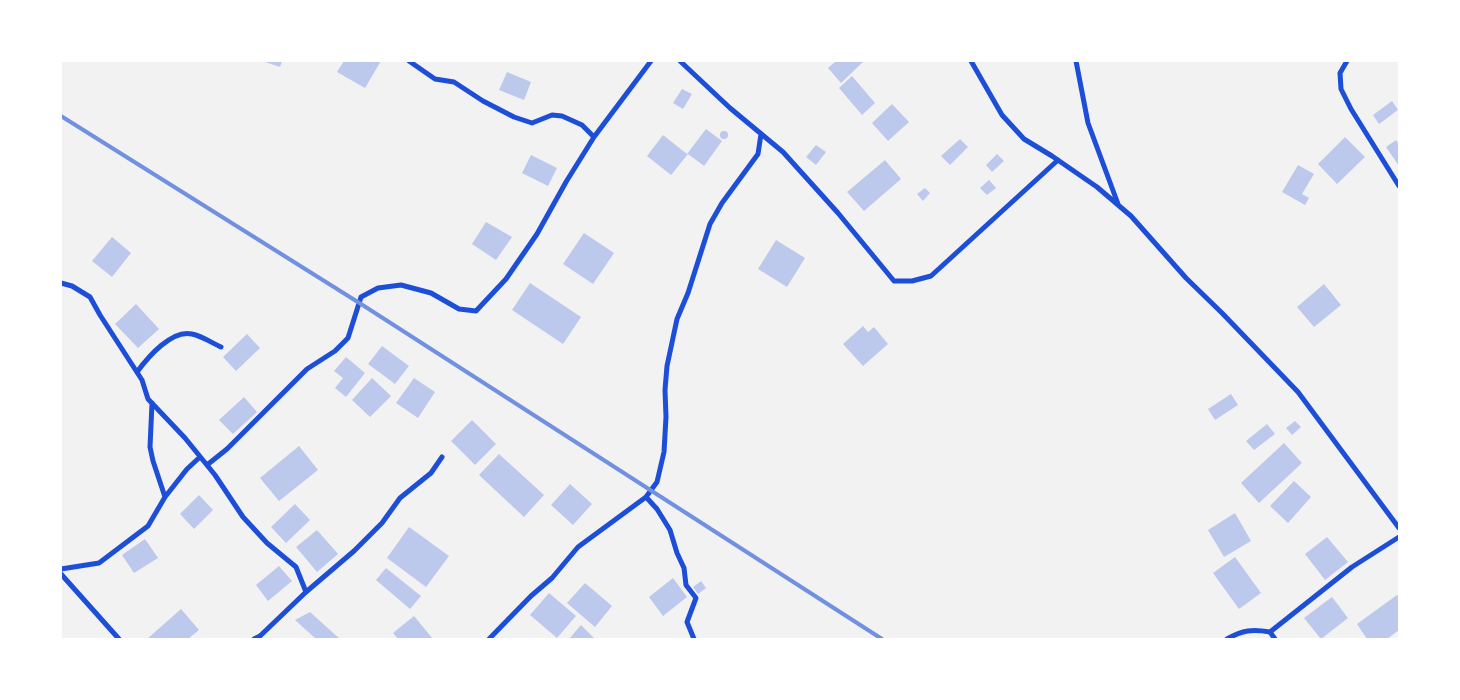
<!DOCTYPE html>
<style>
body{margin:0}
#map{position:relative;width:1460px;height:700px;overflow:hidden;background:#f2f2f2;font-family:"Source Sans 3",sans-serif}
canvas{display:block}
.frame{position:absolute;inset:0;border:62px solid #fff;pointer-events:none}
</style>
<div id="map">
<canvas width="1460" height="700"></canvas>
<div class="frame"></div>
</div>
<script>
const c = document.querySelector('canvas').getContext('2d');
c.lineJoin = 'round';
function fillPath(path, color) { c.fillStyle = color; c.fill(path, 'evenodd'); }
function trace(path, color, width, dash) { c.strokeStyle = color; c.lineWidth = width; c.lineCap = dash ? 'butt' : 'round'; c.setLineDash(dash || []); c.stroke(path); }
fillPath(new Path2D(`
 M 262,61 L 282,61 L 280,67 Z
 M 344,61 L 381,61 L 365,88 L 337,72 Z
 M 836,61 L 864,61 L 841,83 L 828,68 Z
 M 507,72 L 531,82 L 524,100 L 499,90 Z
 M 852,76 L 875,103 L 862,115 L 839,88 Z
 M 682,89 L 692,94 L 683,109 L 673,103 Z
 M 1392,101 L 1398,110 L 1379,124 L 1373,115 Z
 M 892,104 L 909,122 L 888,141 L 872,123 Z
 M 706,129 L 722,141 L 704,166 L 688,154 L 671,175 L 647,156 L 663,135 L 687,154 Z
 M720 135a4 4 0 1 1 8 0a4 4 0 1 1-8 0Z
 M 1345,137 L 1365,157 L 1337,184 L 1318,164 Z
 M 960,139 L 968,147 L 950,165 L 941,156 Z
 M 1396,140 L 1399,145 L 1399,166 L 1386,147 Z
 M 816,145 L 826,152 L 816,165 L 806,157 Z
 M 997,154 L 1004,161 L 992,172 L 986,165 Z
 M 531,155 L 557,168 L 548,186 L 522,173 Z
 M 885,160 L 901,179 L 864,211 L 847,192 Z
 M 1298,165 L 1314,174 L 1302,194 L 1309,198 L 1305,205 L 1282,192 Z
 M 989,180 L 996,188 L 987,195 L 980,188 Z
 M 925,188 L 930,193 L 923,201 L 917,194 Z
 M 486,222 L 512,237 L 496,260 L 472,244 Z
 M 584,233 L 614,253 L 593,284 L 563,264 Z
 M 112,237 L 131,253 L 112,277 L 92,261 Z
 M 776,240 L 805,258 L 787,287 L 758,269 Z
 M 530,283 L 581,317 L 563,344 L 512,310 Z
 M 1324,284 L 1341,305 L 1314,327 L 1297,307 Z
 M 136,304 L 159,329 L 138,348 L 115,324 Z
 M 863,326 L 868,332 L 874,327 L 888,344 L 863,366 L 843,344 Z
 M 247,334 L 260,348 L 236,371 L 223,357 Z
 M 382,346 L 409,366 L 395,384 L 368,364 Z
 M 346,357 L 365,373 L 346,397 L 335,388 L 343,378 L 334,371 Z
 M 372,378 L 391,396 L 370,417 L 352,400 Z
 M 414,378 L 435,392 L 418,418 L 396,403 Z
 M 1231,394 L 1238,405 L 1215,420 L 1208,409 Z
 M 244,397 L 257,412 L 233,434 L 219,420 Z
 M 472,420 L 496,444 L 475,465 L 451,441 Z
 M 1295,421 L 1301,427 L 1292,435 L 1286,428 Z
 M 1267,424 L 1275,434 L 1254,450 L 1246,441 Z
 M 1284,443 L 1302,463 L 1259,503 L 1241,483 Z
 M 299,446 L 318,470 L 279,501 L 260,478 Z
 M 499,454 L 544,495 L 524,517 L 479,475 Z
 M 1294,481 L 1311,497 L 1288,523 L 1270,506 Z
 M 570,484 L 592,504 L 573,525 L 551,505 Z
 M 199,495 L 213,510 L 194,529 L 180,514 Z
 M 295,504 L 310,520 L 286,543 L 271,527 Z
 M 1235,513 L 1251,541 L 1224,557 L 1208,530 Z
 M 409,527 L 449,556 L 426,587 L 387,558 Z
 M 317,530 L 338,554 L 317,572 L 296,547 Z
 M 1327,537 L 1348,562 L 1325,580 L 1305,554 Z
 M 145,539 L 158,558 L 134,573 L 122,555 Z
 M 1235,557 L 1261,593 L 1239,609 L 1213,573 Z
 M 279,566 L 292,581 L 268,601 L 256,585 Z
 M 386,568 L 421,596 L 410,609 L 376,580 Z
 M 673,578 L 687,597 L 663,616 L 649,597 Z
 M 701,581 L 706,588 L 698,594 L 693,587 Z
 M 585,583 L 612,606 L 595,627 L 567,603 Z
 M 549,593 L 576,616 L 557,638 L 530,615 Z
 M 1397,595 L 1399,598 L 1399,630 L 1387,639 L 1367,639 L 1357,624 Z
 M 1332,597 L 1348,618 L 1321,639 L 1304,618 Z
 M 181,609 L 199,630 L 188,639 L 147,639 Z
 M 310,612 L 340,639 L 316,639 L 295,620 Z
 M 414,616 L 433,639 L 398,639 L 393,633 Z
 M 581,625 L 595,639 L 569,639 Z`), '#bdc9ec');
trace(new Path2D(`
 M 409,61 L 435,79 L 454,82 L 483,101 L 514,117 L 532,123 L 552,115 L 562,116 L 582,125 L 594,137
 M 680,61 L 730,108 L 783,152 L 838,213 L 894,281 L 912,281 L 931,276 L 1058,160
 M 971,61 L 1002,115 L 1024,139 L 1052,156 L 1097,187 L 1131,216 L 1186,278 L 1222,313 L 1298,392 L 1399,528
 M 1076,61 L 1088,123 L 1118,204
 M 1347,61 L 1340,73 L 1341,89 L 1351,109 L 1399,186
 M 61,283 L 72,286 L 90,297 L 100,315 L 142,380 L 148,399 L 185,438 L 215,475 L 243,517 L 267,543 L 296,567 L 306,592 L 260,636 L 254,639
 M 137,372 C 148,357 172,329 192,334 C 202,336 212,343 221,347
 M 207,465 L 227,449 L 307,369 L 335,351 L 348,338 L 361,297 L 378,288 L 401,285 L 431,293 L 459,309 L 476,311 L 506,279 L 537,234 L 566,182 L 594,137 L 651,61
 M 165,497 L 187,469 L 200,457
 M 61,569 L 99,563 L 148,526 L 165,497 L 153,461 L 150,447 L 152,403
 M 61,574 L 119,639
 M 306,592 L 354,551 L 382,523 L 400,498 L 431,473 L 442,457
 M 1270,632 L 1275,639
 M 489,639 L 531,596 L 552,578 L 578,547 L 646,497
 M 694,639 L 687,622 L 696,598 L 686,585 L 684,568 L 677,553 L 670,530 L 657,509 L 646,497 L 657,482 L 664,452 L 666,417 L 665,390 L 667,366 L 677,319 L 688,293 L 710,224 L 722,203 L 758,154 L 761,134
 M 1227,639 C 1243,630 1252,629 1270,632 L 1352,567 L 1399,537`), '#1d4ed8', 5);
trace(new Path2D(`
 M 61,116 L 361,304 L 882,639`), '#7290e2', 4);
</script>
